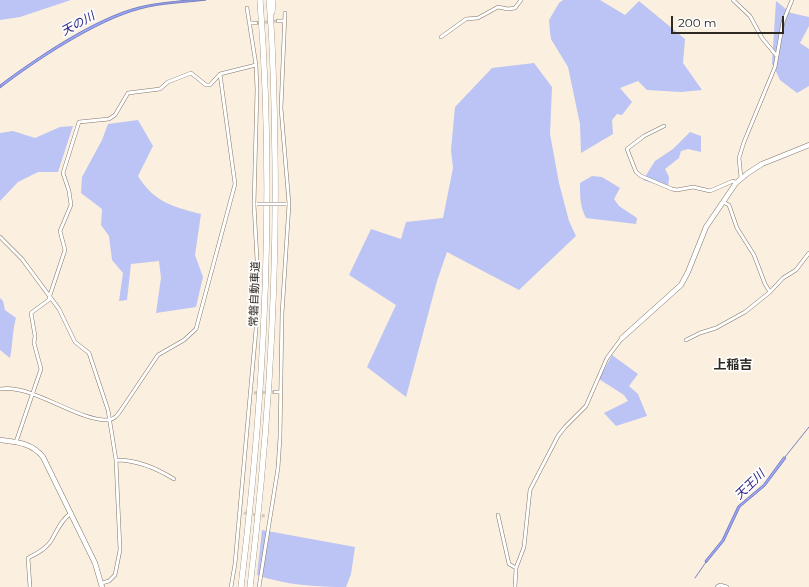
<!DOCTYPE html>
<meta charset="utf-8">
<style>
body{margin:0}
#map{position:relative;width:809px;height:587px;overflow:hidden;background:#fbefdf;font-family:Montserrat,sans-serif}
canvas{display:block}
.scale{position:absolute;left:671px;top:16px;width:113px;height:18px;box-sizing:border-box;border:2px solid #2d2822;border-top:0;padding-left:5px;font-size:12px;line-height:14px;white-space:nowrap;color:#2d2822;-webkit-text-stroke:3px #fefefe;paint-order:stroke}
</style>
<div id="map">
<canvas width="809" height="587"></canvas>
<div class="scale">200 m</div>
</div>
<script>
const c = document.querySelector('canvas').getContext('2d');
c.lineJoin = 'round';
function fillPath(path, color) { c.fillStyle = color; c.fill(path, 'evenodd'); }
function trace(path, color, width, dash) { c.strokeStyle = color; c.lineWidth = width; c.lineCap = dash ? 'butt' : 'round'; c.setLineDash(dash || []); c.stroke(path); }
function write(font, color, halo, rows, align = 'center') {
  c.font = font + ' Montserrat,"Noto Sans JP",sans-serif'; c.lineWidth = 3.5; c.setLineDash([]); c.textBaseline = 'middle'; c.strokeStyle = halo; c.fillStyle = color; for (const [text, x, y, turn = 0] of rows) {
    c.save(); c.translate(x, y); c.rotate((+turn || 0) * Math.PI / 180); c.textAlign = isNaN(turn) ? turn : align; if (halo) c.strokeText(text, 0, 0); c.fillText(text, 0, 0); c.restore();
  }
}
fillPath(new Path2D(`
 M 0,0 L 71,0 L 20,17 L 0,20 Z
 M 563,0 L 600,0 L 625,15 L 639,1 L 685,39 L 683,63 L 702,90 L 681,92 L 647,90 L 638,81 L 620,88 L 632,102 L 622,115 L 617,114 L 612,120 L 613,134 L 581,153 L 580,124 L 568,67 L 551,39 L 550,32 L 549,20 L 559,3 Z
 M 776,1 L 791,13 L 809,17 L 809,26 L 800,43 L 809,49 L 809,86 L 797,93 L 780,80 L 772,63 Z
 M 534,63 L 552,87 L 550,134 L 559,183 L 569,221 L 576,236 L 519,290 L 447,252 L 437,281 L 406,397 L 367,367 L 396,305 L 349,275 L 371,229 L 401,239 L 406,222 L 443,218 L 453,168 L 451,150 L 455,107 L 492,68 Z
 M 138,120 L 153,146 L 138,176 C 154,202 173,207 201,214 L 195,255 L 203,277 L 196,307 L 156,313 L 161,278 L 159,261 L 131,264 L 127,300 L 119,301 L 123,273 L 112,260 L 109,236 L 101,225 L 102,209 L 81,193 L 82,177 L 102,140 L 108,124 Z
 M 73,126 L 58,172 L 38,172 L 18,182 L 0,201 L 0,133 L 13,131 L 35,138 L 60,127 Z
 M 690,132 L 701,136 L 701,152 L 688,149 L 681,151 L 679,158 L 665,169 L 669,177 L 668,188 L 643,180 L 655,161 L 673,149 Z
 M 592,176 L 602,177 L 620,188 L 614,199 L 619,206 L 637,218 L 636,224 L 586,218 C 580,207 580,196 580,183 Z
 M 0,298 L 3,301 L 5,310 L 16,318 C 12,332 13,344 10,358 L 0,350 Z
 M 612,355 L 638,374 L 629,386 L 638,394 L 647,416 L 616,426 L 604,413 L 628,401 L 624,395 L 599,379 Z
 M 262,530 L 355,547 L 351,574 L 346,587 C 316,587 285,585 257,575 Z`), '#bbc4f4');
const water = new Path2D(`
 M 188,0 L 206,0 C 184,3 161,3 140,9 C 97,20 35,61 0,88 L 0,85 C 36,58 95,18 139,7 C 155,3 171,2 188,0 Z
 M 784,457 L 786,458 L 765,486 L 740,507 L 724,541 L 706,563 L 705,561 L 722,540 L 738,506 L 763,485 Z`);
fillPath(water, '#99a6ff');
trace(water, '#7980bd', 1);
trace(new Path2D(`
 M 785,457 L 809,427
 M 695,578 L 706,562`), '#7980bd', 1);
trace(new Path2D(`
 M 256,23 L 278,21
 M 254,393 L 275,392
 M 244,513 L 265,516`), '#d2c7b9', 3, [3, 1.5]);
const street = new Path2D(`
 M 733,0 L 750,16 L 762,38 L 776,55
 M 278,21 L 284,21
 M 249,23 L 256,23
 M 441,37 L 466,19 L 478,18 L 498,7 L 508,9 L 515,8 L 521,0
 M 664,126 L 644,136 L 627,149 L 636,172 L 641,176 L 672,189 L 677,190 L 693,187 L 710,191 L 733,181 L 736,183
 M 741,178 L 739,158 L 744,142 L 775,67 L 783,22 L 792,0
 M 723,202 L 729,205 L 737,228 L 754,255 L 765,284 L 770,292
 M 0,237 L 22,259 L 59,309 L 75,342 L 89,353 L 108,410 L 116,460 L 120,550 L 115,575 L 109,581 L 102,583
 M 49,298 L 65,250 L 60,231 L 71,205 L 69,191 L 63,173 L 79,122 L 109,119 L 115,115 L 128,93 L 160,89 L 168,82 L 191,73 L 206,85 L 210,85 L 220,74 L 256,65
 M 686,340 L 700,333 L 716,328 L 745,312 L 770,292 L 783,278 L 796,270 L 809,253
 M 0,389 C 31,383 78,422 109,420 C 115,419 118,415 121,410 L 158,355 L 184,340 L 196,329 L 235,184 L 220,74
 M 275,392 L 281,392
 M 16,442 L 41,369 L 34,343 L 35,336 L 31,313 L 50,299
 M 116,460 C 138,460 156,468 174,479
 M 498,515 L 509,564 L 516,568
 M 30,587 L 28,558 C 36,554 46,549 51,541 C 57,531 61,520 71,513
 M 231,587 L 235,564 L 258,307 L 257,260 L 254,204 L 257,90 L 256,65 L 247,8
 M 259,587 L 278,468 L 280,437 L 282,314 L 289,204 L 281,108 L 285,13
 M 515,587 L 516,568 L 524,547 L 530,490 L 558,436 L 565,427 L 586,406 L 607,358 L 622,338
 M 717,587 L 720,585 L 727,587`);
const secondary = new Path2D(`
 M 622,338 L 681,285 L 688,272 L 706,227 L 736,183 L 748,173 L 762,164 L 809,145
 M 0,440 C 17,442 32,443 43,457 L 95,563 L 102,587`);
const highway = new Path2D(`
 M 272,12 L 273,0
 M 241,587 C 265,392 275,196 260,0
 M 250,587 C 267,444 277,301 275,157 C 274,105 274,52 269,0`);
trace(street, '#817667', 4);
trace(secondary, '#817667', 5.5);
trace(highway, '#817667', 6);
trace(street, '#fff', 3);
trace(secondary, '#fff', 4.5);
trace(highway, '#fff', 5.5);
const streetBridge = new Path2D(`
 M 257,204 L 286,204`);
trace(streetBridge, '#817667', 4, []);
trace(streetBridge, '#fff', 3);
write('11px', '#2d2822', '#fefefe', [
 ["常磐自動車道",255,294,-88]
]);
write('italic 12px', '#272084', '#fefefe', [
 ["天の川",78,24,-29],
 ["天王川",750,485,-44]
]);
write('bold 13px', '#2d2822', '#fefefe', [
 ["上稲吉",733,365]
]);
</script>
